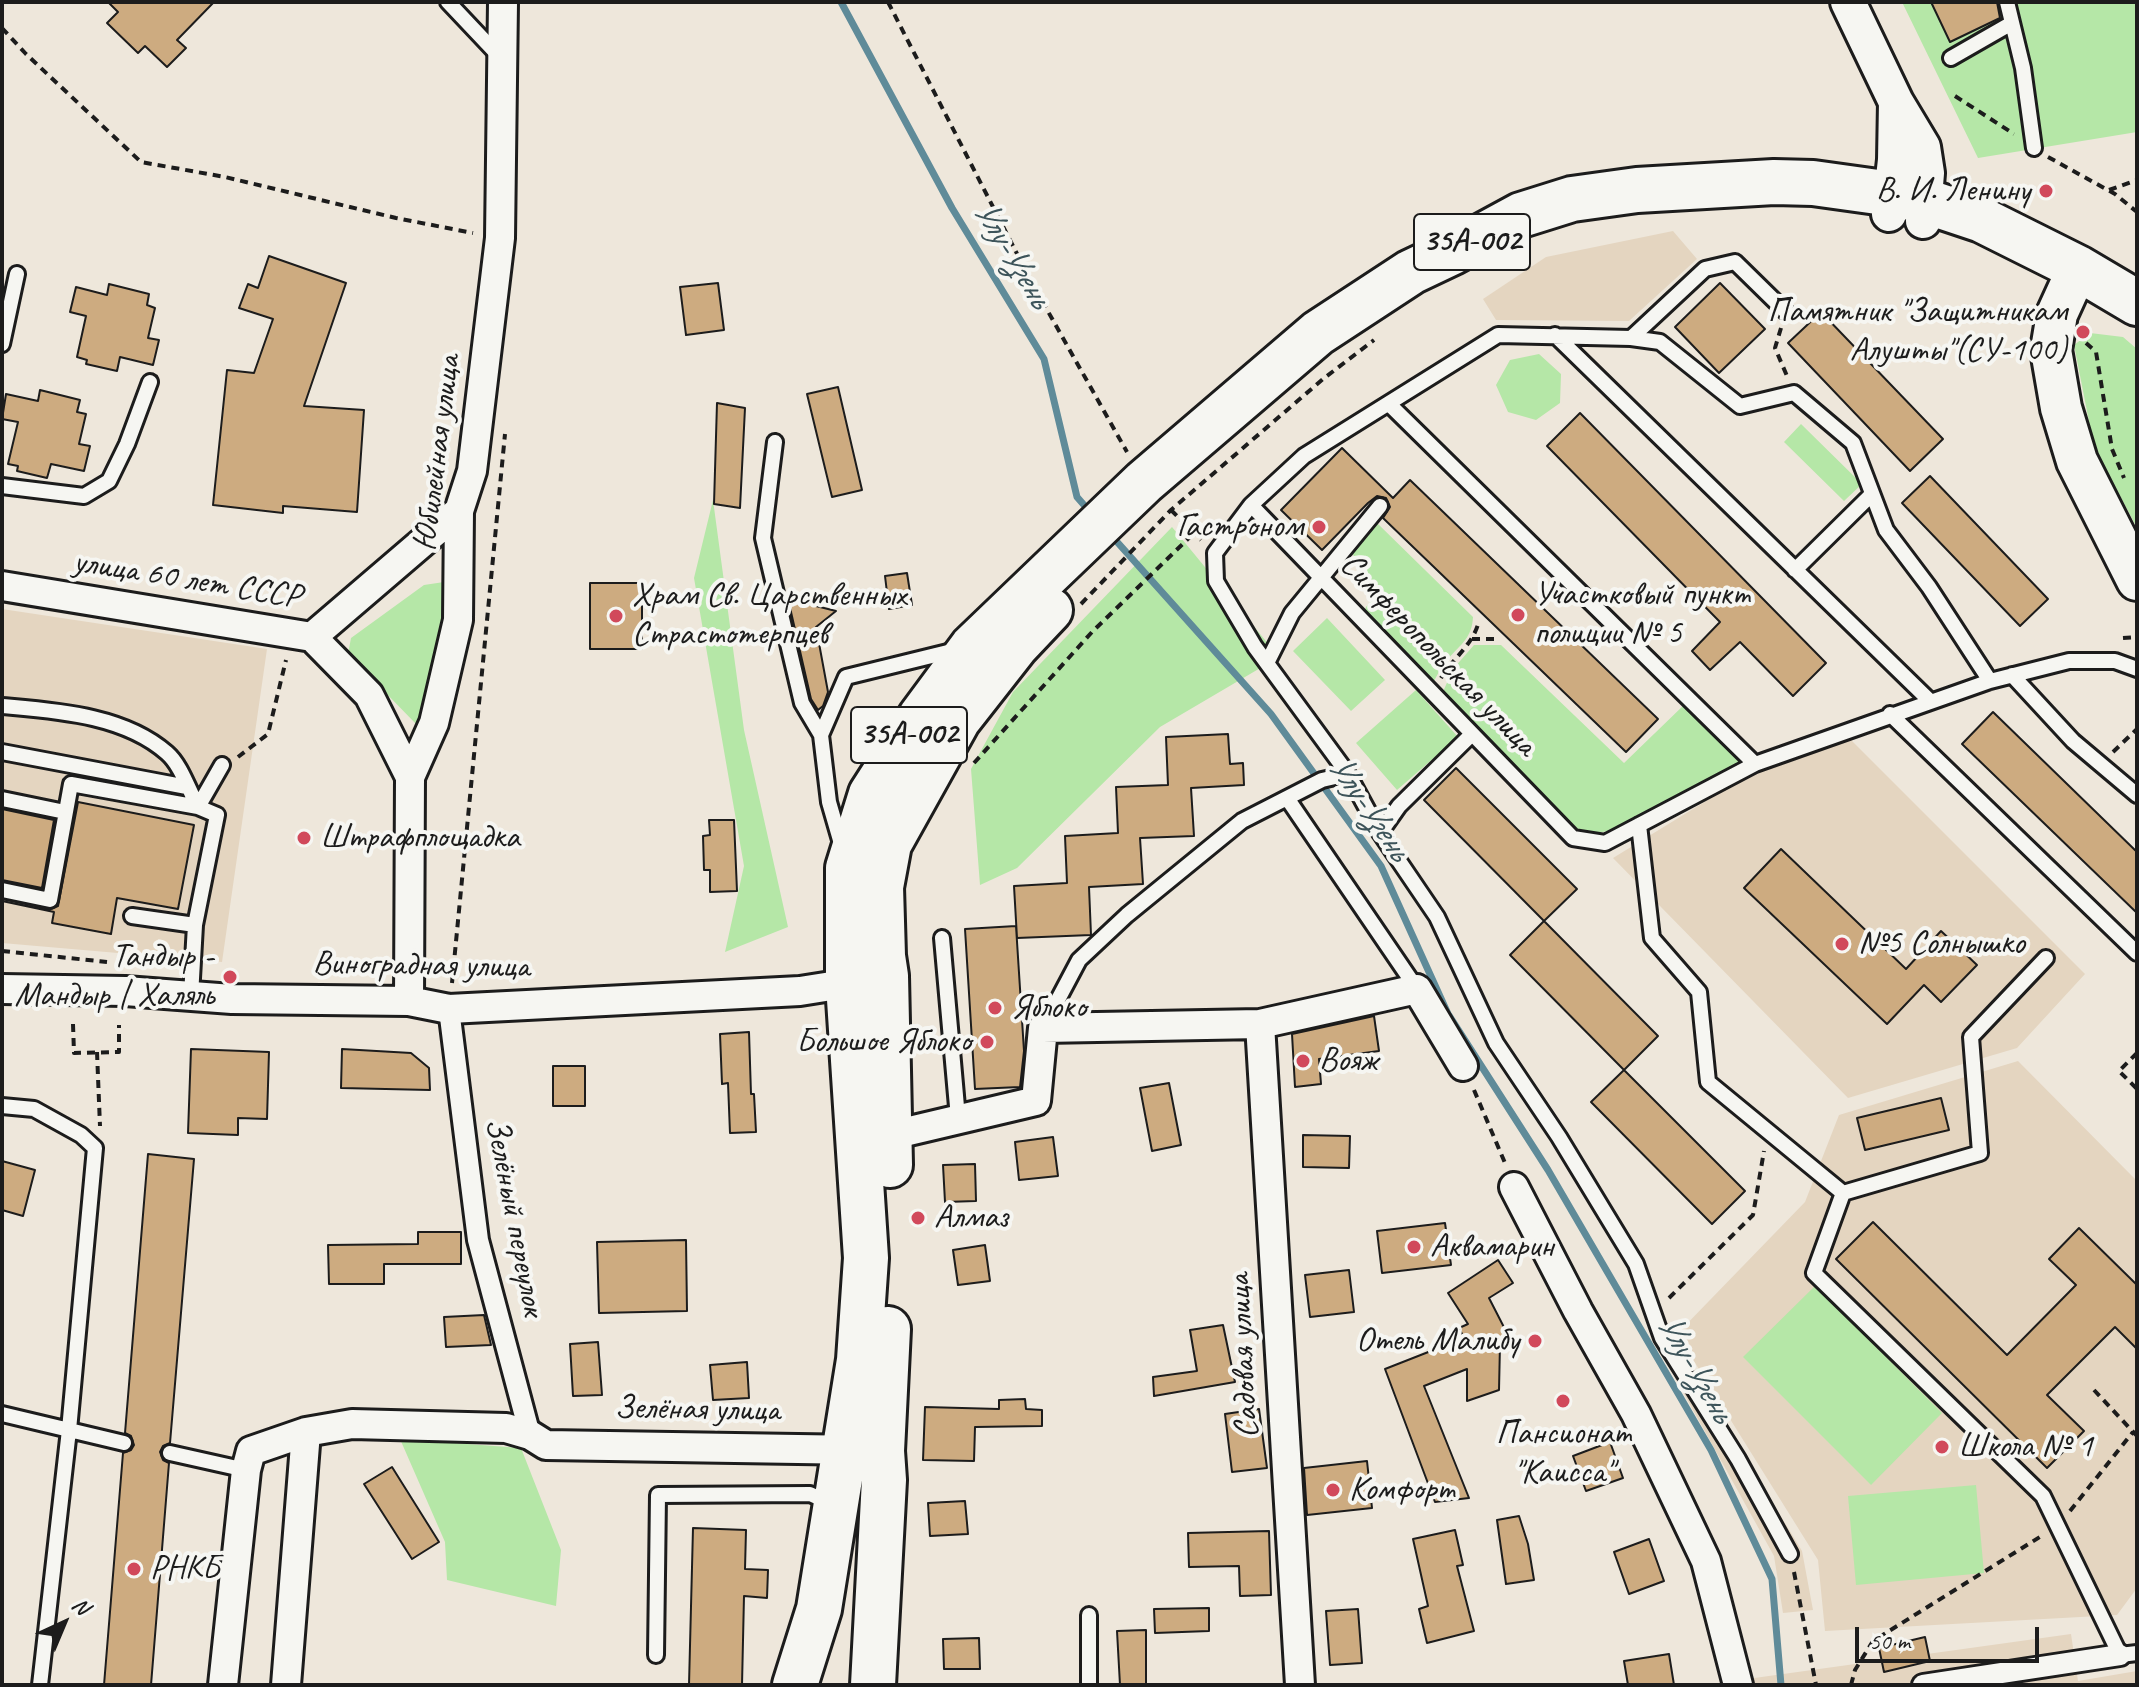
<!DOCTYPE html>
<meta charset="utf-8">
<style>
body{margin:0}
#map{position:relative;width:2139px;height:1687px;overflow:hidden;background:#eee7db;font-family:Caveat,sans-serif}
canvas{display:block}
.frame{position:absolute;inset:0;border:4px solid #1c1c1c;pointer-events:none}
.north{position:absolute;left:24px;top:1583px;width:80px;height:80px;-webkit-text-stroke:6px #f6f6f2;paint-order:stroke;rotate:44deg;font-size:22px;font-weight:700;line-height:32px;text-align:center;color:#1c1c1c}
.north::after{content:'';display:block;margin:auto;width:28px;height:36px;background:#1c1c1c;clip-path:polygon(50% 0,100% 100%,50% 72%,0 100%)}
.scale{position:absolute;left:1855px;top:1627px;width:184px;height:36px;box-sizing:border-box;border:4px solid #1c1c1c;border-top:0;padding-left:10px;font-size:24px;line-height:28px;white-space:nowrap;color:#1c1c1c;-webkit-text-stroke:6px #f6f6f2;paint-order:stroke}
</style>
<div id="map">
<canvas width="2139" height="1687"></canvas>
<div class="frame"></div>
<div class="north">N</div>
<div class="scale">50 m</div>
</div>
<script>
const c = document.querySelector('canvas').getContext('2d');
c.lineJoin = 'round';
function fillPath(path, color) { c.fillStyle = color; c.fill(path, 'evenodd'); }
function trace(path, color, width, dash) { c.strokeStyle = color; c.lineWidth = width; c.lineCap = dash ? 'butt' : 'round'; c.setLineDash(dash || []); c.stroke(path); }
function write(font, color, halo, rows, align = 'center') {
  c.font = font + ' Caveat,sans-serif'; c.lineWidth = 8; c.setLineDash([]); c.textBaseline = 'middle'; c.strokeStyle = halo; c.fillStyle = color; for (const [text, x, y, turn = 0] of rows) {
    c.save(); c.translate(x, y); c.rotate((+turn || 0) * Math.PI / 180); c.textAlign = isNaN(turn) ? turn : align; if (halo) c.strokeText(text, 0, 0); c.fillText(text, 0, 0); c.restore();
  }
}
fillPath(new Path2D(`
 M 1673,231 L 1697,259 L 1629,321 L 1496,320 L 1483,299 L 1546,257 Z
 M 2,609 L 267,649 L 222,962 L 2,943 Z
 M 1847,736 L 2085,974 L 2017,1048 L 1848,1098 L 1613,858 L 1755,771 Z
 M 2018,1061 L 2137,1181 L 2137,1588 L 2117,1615 L 1825,1631 L 1818,1560 L 1677,1334 L 1805,1202 L 1839,1115 Z
 M 1683,1356 L 1802,1551 L 1813,1610 L 1783,1613 L 1774,1556 L 1668,1365 Z
 M 2071,1634 L 2078,1681 L 2137,1671 L 2137,1685 L 1704,1685 Z`), '#e4d5c0');
fillPath(new Path2D(`
 M 1902,2 L 2137,2 L 2137,132 L 1978,158 Z
 M 2090,333 L 2123,337 L 2137,349 L 2137,528 L 2094,447 L 2074,345 Z
 M 1539,354 L 1561,374 L 1560,403 L 1536,420 L 1508,412 L 1496,385 L 1510,360 Z
 M 1801,424 L 1862,484 L 1844,501 L 1784,442 Z
 M 713,500 L 744,730 L 788,927 L 725,952 L 744,866 L 694,578 Z
 M 1376,522 L 1473,617 C 1472,638 1461,644 1448,659 C 1441,667 1436,677 1431,687 L 1363,615 L 1366,607 L 1378,593 L 1352,553 Z
 M 1172,527 L 1279,657 L 1160,727 L 1017,868 L 980,885 L 971,769 L 1013,692 Z
 M 444,582 L 451,596 L 425,728 L 416,724 L 348,654 L 351,638 L 424,585 Z
 M 1327,618 L 1385,680 L 1351,711 L 1293,651 Z
 M 1474,645 L 1501,645 L 1624,763 L 1686,703 L 1743,762 L 1619,829 L 1597,833 L 1576,832 L 1442,694 L 1453,669 Z
 M 1416,690 L 1458,737 L 1397,790 L 1356,743 Z
 M 1815,1286 L 1942,1413 L 1871,1485 L 1743,1357 Z
 M 400,1439 L 521,1448 L 561,1550 L 556,1606 L 447,1580 L 445,1542 Z
 M 1976,1485 L 1984,1573 L 1856,1585 L 1848,1496 Z`), '#b5e7a7');
trace(new Path2D(`
 M 841,2 L 952,208 L 1044,359 L 1077,497 L 1091,513
 M 1110,534 L 1271,714 L 1381,866 L 1448,1014 L 1548,1170 L 1711,1450 L 1772,1579 L 1781,1685`), '#5f8b99', 7);
const building = new Path2D(`
 M 108,2 L 214,2 L 177,40 L 186,48 L 167,67 L 145,46 L 138,53 L 107,23 L 118,12 Z
 M 1931,2 L 1997,2 L 2000,18 L 1950,42 Z
 M 269,256 L 346,283 L 304,406 L 364,410 L 357,512 L 283,506 L 283,513 L 213,505 L 227,370 L 254,373 L 273,319 L 239,308 L 248,284 L 258,288 Z
 M 718,283 L 724,330 L 686,335 L 680,287 Z
 M 1720,283 L 1765,329 L 1719,373 L 1675,327 Z
 M 109,284 L 149,294 L 147,305 L 155,308 L 148,338 L 159,340 L 153,365 L 120,357 L 117,371 L 86,364 L 87,360 L 77,357 L 86,316 L 70,312 L 76,287 L 107,295 Z
 M 1821,312 L 1943,439 L 1910,471 L 1788,343 Z
 M 838,387 L 862,490 L 832,497 L 807,394 Z
 M 40,390 L 80,400 L 77,412 L 86,414 L 79,444 L 90,446 L 84,471 L 51,464 L 47,478 L 17,471 L 18,466 L 8,464 L 18,422 L 2,419 L 6,394 L 38,401 Z
 M 717,403 L 745,408 L 740,508 L 714,504 Z
 M 1580,413 L 1826,663 L 1793,696 L 1740,642 L 1710,670 L 1692,651 L 1720,622 L 1547,446 Z
 M 1342,448 L 1393,498 L 1410,480 L 1658,719 L 1626,752 L 1383,518 L 1390,507 L 1386,498 L 1377,496 L 1368,503 L 1322,550 L 1281,510 Z
 M 1930,476 L 2048,599 L 2020,626 L 1902,503 Z
 M 907,573 L 912,605 L 889,609 L 885,576 Z
 M 590,583 L 642,583 L 642,649 L 590,649 Z
 M 788,599 L 836,611 L 816,627 L 828,692 L 823,706 L 818,710 L 811,699 Z
 M 1993,712 L 2137,852 L 2137,913 L 1962,744 Z
 M 1228,734 L 1230,764 L 1243,763 L 1244,785 L 1191,788 L 1194,836 L 1140,838 L 1143,884 L 1089,887 L 1091,935 L 1017,938 L 1014,886 L 1067,883 L 1065,836 L 1118,833 L 1116,787 L 1168,785 L 1166,737 Z
 M 1456,768 L 1577,889 L 1544,921 L 1424,800 Z
 M 78,802 L 194,825 L 178,909 L 117,898 L 111,934 L 52,923 L 54,912 L 2,901 L 48,910 L 58,906 Z
 M 2,809 L 54,820 L 42,888 L 2,880 Z
 M 709,820 L 734,820 L 737,891 L 710,892 L 710,870 L 704,870 L 703,836 L 710,835 Z
 M 1781,849 L 1906,969 L 1941,931 L 1977,965 L 1941,1002 L 1924,985 L 1887,1024 L 1744,888 Z
 M 1544,921 L 1658,1036 L 1624,1070 L 1510,955 Z
 M 1016,926 L 1024,1051 L 1020,1087 L 975,1089 L 965,929 Z
 M 1374,1016 L 1379,1051 L 1319,1059 L 1321,1084 L 1295,1087 L 1292,1034 Z
 M 749,1032 L 751,1094 L 754,1094 L 756,1132 L 730,1133 L 728,1083 L 722,1084 L 720,1034 Z
 M 191,1049 L 269,1052 L 267,1119 L 238,1118 L 238,1135 L 188,1133 Z
 M 342,1049 L 411,1053 L 429,1068 L 430,1090 L 341,1088 Z
 M 553,1066 L 585,1066 L 585,1106 L 553,1106 Z
 M 1624,1070 L 1745,1191 L 1712,1224 L 1591,1102 Z
 M 1169,1083 L 1181,1145 L 1152,1151 L 1140,1088 Z
 M 1941,1098 L 1949,1130 L 1865,1150 L 1857,1118 Z
 M 1303,1135 L 1350,1136 L 1349,1168 L 1303,1167 Z
 M 1053,1137 L 1058,1176 L 1019,1180 L 1015,1142 Z
 M 148,1154 L 194,1159 L 170,1443 L 163,1446 L 160,1452 L 163,1460 L 169,1463 L 151,1685 L 104,1685 L 123,1453 L 131,1450 L 134,1445 L 131,1436 L 125,1433 Z
 M 2,1161 L 35,1170 L 23,1216 L 2,1210 Z
 M 975,1164 L 976,1201 L 945,1202 L 943,1165 Z
 M 1873,1222 L 2007,1355 L 2076,1285 L 2049,1259 L 2079,1228 L 2137,1285 L 2137,1349 L 2115,1327 L 2047,1395 L 2084,1431 L 2047,1468 L 1836,1259 Z
 M 1445,1223 L 1451,1265 L 1382,1273 L 1377,1231 Z
 M 418,1232 L 461,1232 L 461,1264 L 384,1264 L 384,1284 L 329,1284 L 328,1245 L 418,1244 Z
 M 686,1240 L 687,1311 L 599,1313 L 597,1242 Z
 M 985,1245 L 990,1281 L 958,1285 L 953,1250 Z
 M 1498,1260 L 1513,1283 L 1489,1298 L 1510,1339 L 1500,1344 L 1499,1390 L 1467,1401 L 1467,1369 L 1424,1386 L 1469,1498 L 1435,1502 L 1385,1369 L 1464,1338 L 1459,1328 L 1468,1324 L 1448,1293 Z
 M 1349,1270 L 1354,1312 L 1310,1317 L 1305,1275 Z
 M 484,1315 L 491,1345 L 446,1347 L 444,1317 Z
 M 1223,1325 L 1235,1382 L 1154,1396 L 1153,1377 L 1197,1371 L 1190,1330 Z
 M 598,1342 L 602,1395 L 573,1396 L 570,1344 Z
 M 747,1362 L 749,1398 L 713,1400 L 710,1365 Z
 M 1025,1399 L 1026,1409 L 1042,1410 L 1042,1426 L 975,1427 L 974,1461 L 923,1460 L 925,1407 L 999,1409 L 999,1400 Z
 M 1259,1409 L 1267,1468 L 1232,1472 L 1225,1414 Z
 M 1610,1442 L 1623,1478 L 1586,1491 L 1573,1456 Z
 M 1367,1461 L 1372,1508 L 1307,1515 L 1304,1468 Z
 M 392,1467 L 439,1542 L 412,1559 L 364,1484 Z
 M 965,1501 L 968,1534 L 930,1536 L 928,1503 Z
 M 1519,1516 L 1528,1544 L 1534,1580 L 1506,1584 L 1497,1520 Z
 M 693,1528 L 746,1530 L 745,1569 L 768,1570 L 767,1598 L 744,1596 L 742,1685 L 689,1685 Z
 M 1455,1530 L 1463,1565 L 1457,1566 L 1474,1631 L 1427,1643 L 1419,1609 L 1428,1606 L 1413,1539 Z
 M 1269,1531 L 1271,1595 L 1240,1596 L 1239,1566 L 1189,1567 L 1188,1533 Z
 M 1649,1539 L 1664,1581 L 1629,1594 L 1614,1552 Z
 M 1209,1608 L 1209,1631 L 1155,1633 L 1154,1609 Z
 M 1358,1609 L 1362,1663 L 1330,1665 L 1326,1611 Z
 M 1146,1630 L 1146,1685 L 1120,1685 L 1117,1631 Z
 M 1925,1637 L 1930,1661 L 1884,1672 L 1879,1648 Z
 M 979,1638 L 980,1669 L 944,1669 L 943,1639 Z
 M 1669,1654 L 1674,1685 L 1628,1685 L 1624,1661 Z`);
fillPath(building, '#cdab80');
trace(building, '#1c1c1c', 2);
const service = new Path2D(`
 M 448,2 L 499,56
 M 2007,2 L 2023,68 L 2034,148
 M 1951,58 L 2012,23
 M 1555,335 L 1930,701
 M 1631,338 L 1705,269 L 1735,262 L 1786,312
 M 2,344 L 17,274
 M 1389,404 L 1755,764
 M 775,442 L 763,538 L 802,703 L 821,735
 M 2,486 L 84,496 L 109,481 L 127,444 L 150,382
 M 1251,505 L 1304,456 L 1498,335 L 1631,338 L 1660,342 L 1740,406 L 1794,393 L 1853,443 L 1886,530 L 1929,587 L 1990,681
 M 1795,570 L 1872,494
 M 1267,663 L 1292,613 L 1380,506
 M 2012,675 L 2073,741 L 2137,795
 M 2,706 C 57,711 124,715 167,753 C 181,765 189,791 198,807
 M 1890,714 L 2137,953
 M 2,752 L 187,787
 M 1287,798 L 1417,989
 M 2,799 L 65,812
 M 198,807 L 222,765
 M 1639,825 L 1652,938 L 1699,992 L 1708,1082 L 1843,1193
 M 1380,833 L 1399,806 L 1472,734
 M 842,847 L 829,802 L 821,735 L 846,677 L 956,650
 M 2,890 L 50,900 L 71,784 L 198,807 L 217,815 L 195,925 L 191,996
 M 132,916 L 195,925
 M 942,938 L 958,1118
 M 2046,958 L 1971,1037 L 1980,1153 L 1843,1193 L 1814,1273 L 2043,1496 L 2120,1655 L 2137,1653
 M 1043,1028 L 1079,960 L 1127,915 L 1242,821 L 1322,780 L 1348,774
 M 2,1106 L 34,1109 L 81,1135 L 95,1148 L 69,1430 L 40,1685
 M 2,1414 L 124,1443
 M 170,1453 L 246,1470
 M 1790,1554 L 1738,1459 L 1662,1338 L 1636,1264 L 1559,1137 L 1496,1043 L 1437,917 L 1380,833 L 1348,774 L 1255,647 L 1216,581 L 1215,553 L 1251,505 L 1573,838 L 1605,843 L 1755,764 L 1990,681 L 2069,661 L 2115,661 L 2137,669
 M 1089,1615 L 1089,1685
 M 656,1655 L 658,1495 L 810,1494 L 832,1504`);
const pedestrian = new Path2D(`
 M 449,1009 L 478,1240 L 530,1435
 M 1923,1685 L 2120,1655`);
const minor = new Path2D(`
 M 2,586 L 312,637 L 459,511
 M 312,637 L 369,695 L 410,777
 M 2,989 L 125,991 L 232,999 L 409,1001 L 449,1009 L 800,991 L 863,981
 M 409,1001 L 410,777 L 434,723 L 458,620 L 459,511 L 472,471 L 500,238 L 503,2
 M 1260,1024 L 1300,1685
 M 888,1136 L 1036,1101 L 1043,1028 L 1260,1024 L 1417,989 L 1463,1066
 M 1514,1187 L 1578,1311 L 1636,1414 L 1706,1561 L 1738,1685
 M 223,1685 L 246,1470 L 251,1451 L 306,1432 L 352,1424 L 506,1428 L 530,1435 L 546,1445 L 861,1450
 M 286,1685 L 306,1432`);
const tertiary = new Path2D(`
 M 1848,2 L 1896,102 L 1923,147 L 1927,173 L 1923,221
 M 1889,214 L 1895,160 L 1896,102`);
const secondary = new Path2D(`
 M 2078,268 L 2057,314 L 2051,350 L 2061,408 L 2077,461 L 2137,580`);
const trunk = new Path2D(`
 M 890,1165 L 886,976 L 883,956 L 881,887 L 889,844 L 958,720 L 1016,646 L 1050,610
 M 795,1685 L 819,1609 L 859,1360 L 866,1258 L 848,984 L 848,868 L 871,794 L 921,716 L 972,647 L 1144,482 L 1318,333 L 1411,272 L 1451,253 L 1521,215 L 1572,199 L 1637,190 L 1774,182 L 1813,183 L 1892,194 L 1925,201 L 1982,220 L 2078,268 L 2137,303
 M 873,1685 L 884,1480 L 882,1451 L 888,1329`);
trace(service, '#1c1c1c', 20);
trace(pedestrian, '#1c1c1c', 26);
trace(minor, '#1c1c1c', 34);
trace(tertiary, '#1c1c1c', 40);
trace(secondary, '#1c1c1c', 46);
trace(trunk, '#1c1c1c', 50);
trace(new Path2D(`
 M 888,2 L 1032,283 L 1127,452
 M 2,28 L 26,54 L 141,162 L 225,177 L 396,218 L 473,233
 M 1955,96 L 2014,134
 M 2048,157 L 2115,194 L 2137,212
 M 2109,190 L 2137,180
 M 1781,328 L 1775,348 L 1787,376
 M 2086,343 L 2096,352 L 2112,449 L 2124,478
 M 1171,510 L 1201,540
 M 1081,604 L 1171,510 L 1323,379 L 1374,340
 M 2123,638 L 2137,637
 M 1472,639 L 1496,639
 M 1441,678 C 1454,657 1473,645 1479,621
 M 2113,752 L 2137,729
 M 238,757 L 268,734 L 286,660
 M 974,763 L 1092,632 L 1193,534
 M 2,951 L 107,962
 M 452,983 L 505,434
 M 73,1024 L 74,1053 L 119,1052 L 119,1025
 M 97,1052 L 100,1126
 M 2137,1053 L 2119,1071 L 2137,1089
 M 1474,1090 L 1505,1163
 M 1669,1298 L 1753,1215 L 1764,1151
 M 2094,1390 L 2137,1436
 M 2070,1511 L 2133,1432
 M 1794,1572 L 1816,1685
 M 1851,1685 L 1855,1670 L 1873,1641 L 2043,1535`), '#1c1c1c', 4, [8, 6]);
trace(service, '#f6f6f2', 14);
trace(pedestrian, '#f6f6f2', 20);
trace(minor, '#f6f6f2', 28);
trace(tertiary, '#f6f6f2', 34);
trace(secondary, '#f6f6f2', 40);
trace(trunk, '#f6f6f2', 44);
for (const [x, y, r, color] of [
 [2046,191,8,"#d1495b"],
 [2083,332,8,"#d1495b"],
 [1319,527,8,"#d1495b"],
 [1518,615,8,"#d1495b"],
 [616,616,8,"#d1495b"],
 [304,838,8,"#d1495b"],
 [1842,944,8,"#d1495b"],
 [230,977,8,"#d1495b"],
 [995,1008,8,"#d1495b"],
 [987,1042,8,"#d1495b"],
 [1303,1061,8,"#d1495b"],
 [918,1218,8,"#d1495b"],
 [1414,1247,8,"#d1495b"],
 [1535,1341,8,"#d1495b"],
 [1563,1401,8,"#d1495b"],
 [1942,1447,8,"#d1495b"],
 [1333,1490,8,"#d1495b"],
 [134,1569,8,"#d1495b"]
]) { const dot = new Path2D(); dot.arc(x, y, r, 0, 2 * Math.PI); c.fillStyle = color; c.fill(dot); trace(dot, '#f6f6f2', 3); }
for (const [x, y, w] of [
 [1472,242,116],
 [909,735,116]
]) { const box = new Path2D(); box.roundRect(x - w / 2, y - 28, w, 56, 6); c.fillStyle = '#f6f6f2'; c.fill(box); trace(box, '#1c1c1c', 2); }
write('bold 32px', '#1c1c1c', null, [
 ["35А-002",1472,242],
 ["35А-002",909,735]
]);
write('34px', '#1c1c1c', '#f6f6f2', [
 ["В. И. Ленину",2030,191,"right"],
 ["Памятник \"Защитникам",2067,312,"right"],
 ["Алушты\"(СУ-100)",2067,351,"right"],
 ["Гастроном",1303,527,"right"],
 ["Участковый пункт",1534,595],
 ["полиции № 5",1534,634],
 ["Храм Св. Царственных",632,596],
 ["Страстотерпцев",632,635],
 ["Штрафплощадка",320,838],
 ["№5 Солнышко",1858,944],
 ["Тандыр -",214,957,"right"],
 ["Мандыр | Халяль",214,996,"right"],
 ["Яблоко",1011,1008],
 ["Большое Яблоко",971,1042,"right"],
 ["Вояж",1319,1061],
 ["Алмаз",934,1218],
 ["Аквамарин",1430,1247],
 ["Отель Малибу",1519,1341,"right"],
 ["Пансионат",1563,1434,"center"],
 ["\"Каисса\"",1563,1473,"center"],
 ["Школа № 1",1958,1447],
 ["Комфорт",1349,1490],
 ["РНКБ",150,1569]
], 'left');
write('34px', '#1c1c1c', '#f6f6f2', [
 ["Юбилейная улица",438,453,-83],
 ["улица 60 лет СССР",187,580,9],
 ["Симферопольская улица",1438,655,46],
 ["Виноградная улица",421,966,1],
 ["Зелёный переулок",514,1217,79],
 ["Садовая улица",1244,1356,-93],
 ["Зелёная улица",697,1410,1]
]);
write('italic 36px', '#3d545a', '#f6f6f2', [
 ["Улу-Узень",1011,254,59],
 ["Улу-Узень",1368,808,56],
 ["Улу-Узень",1694,1368,60]
]);
</script>
